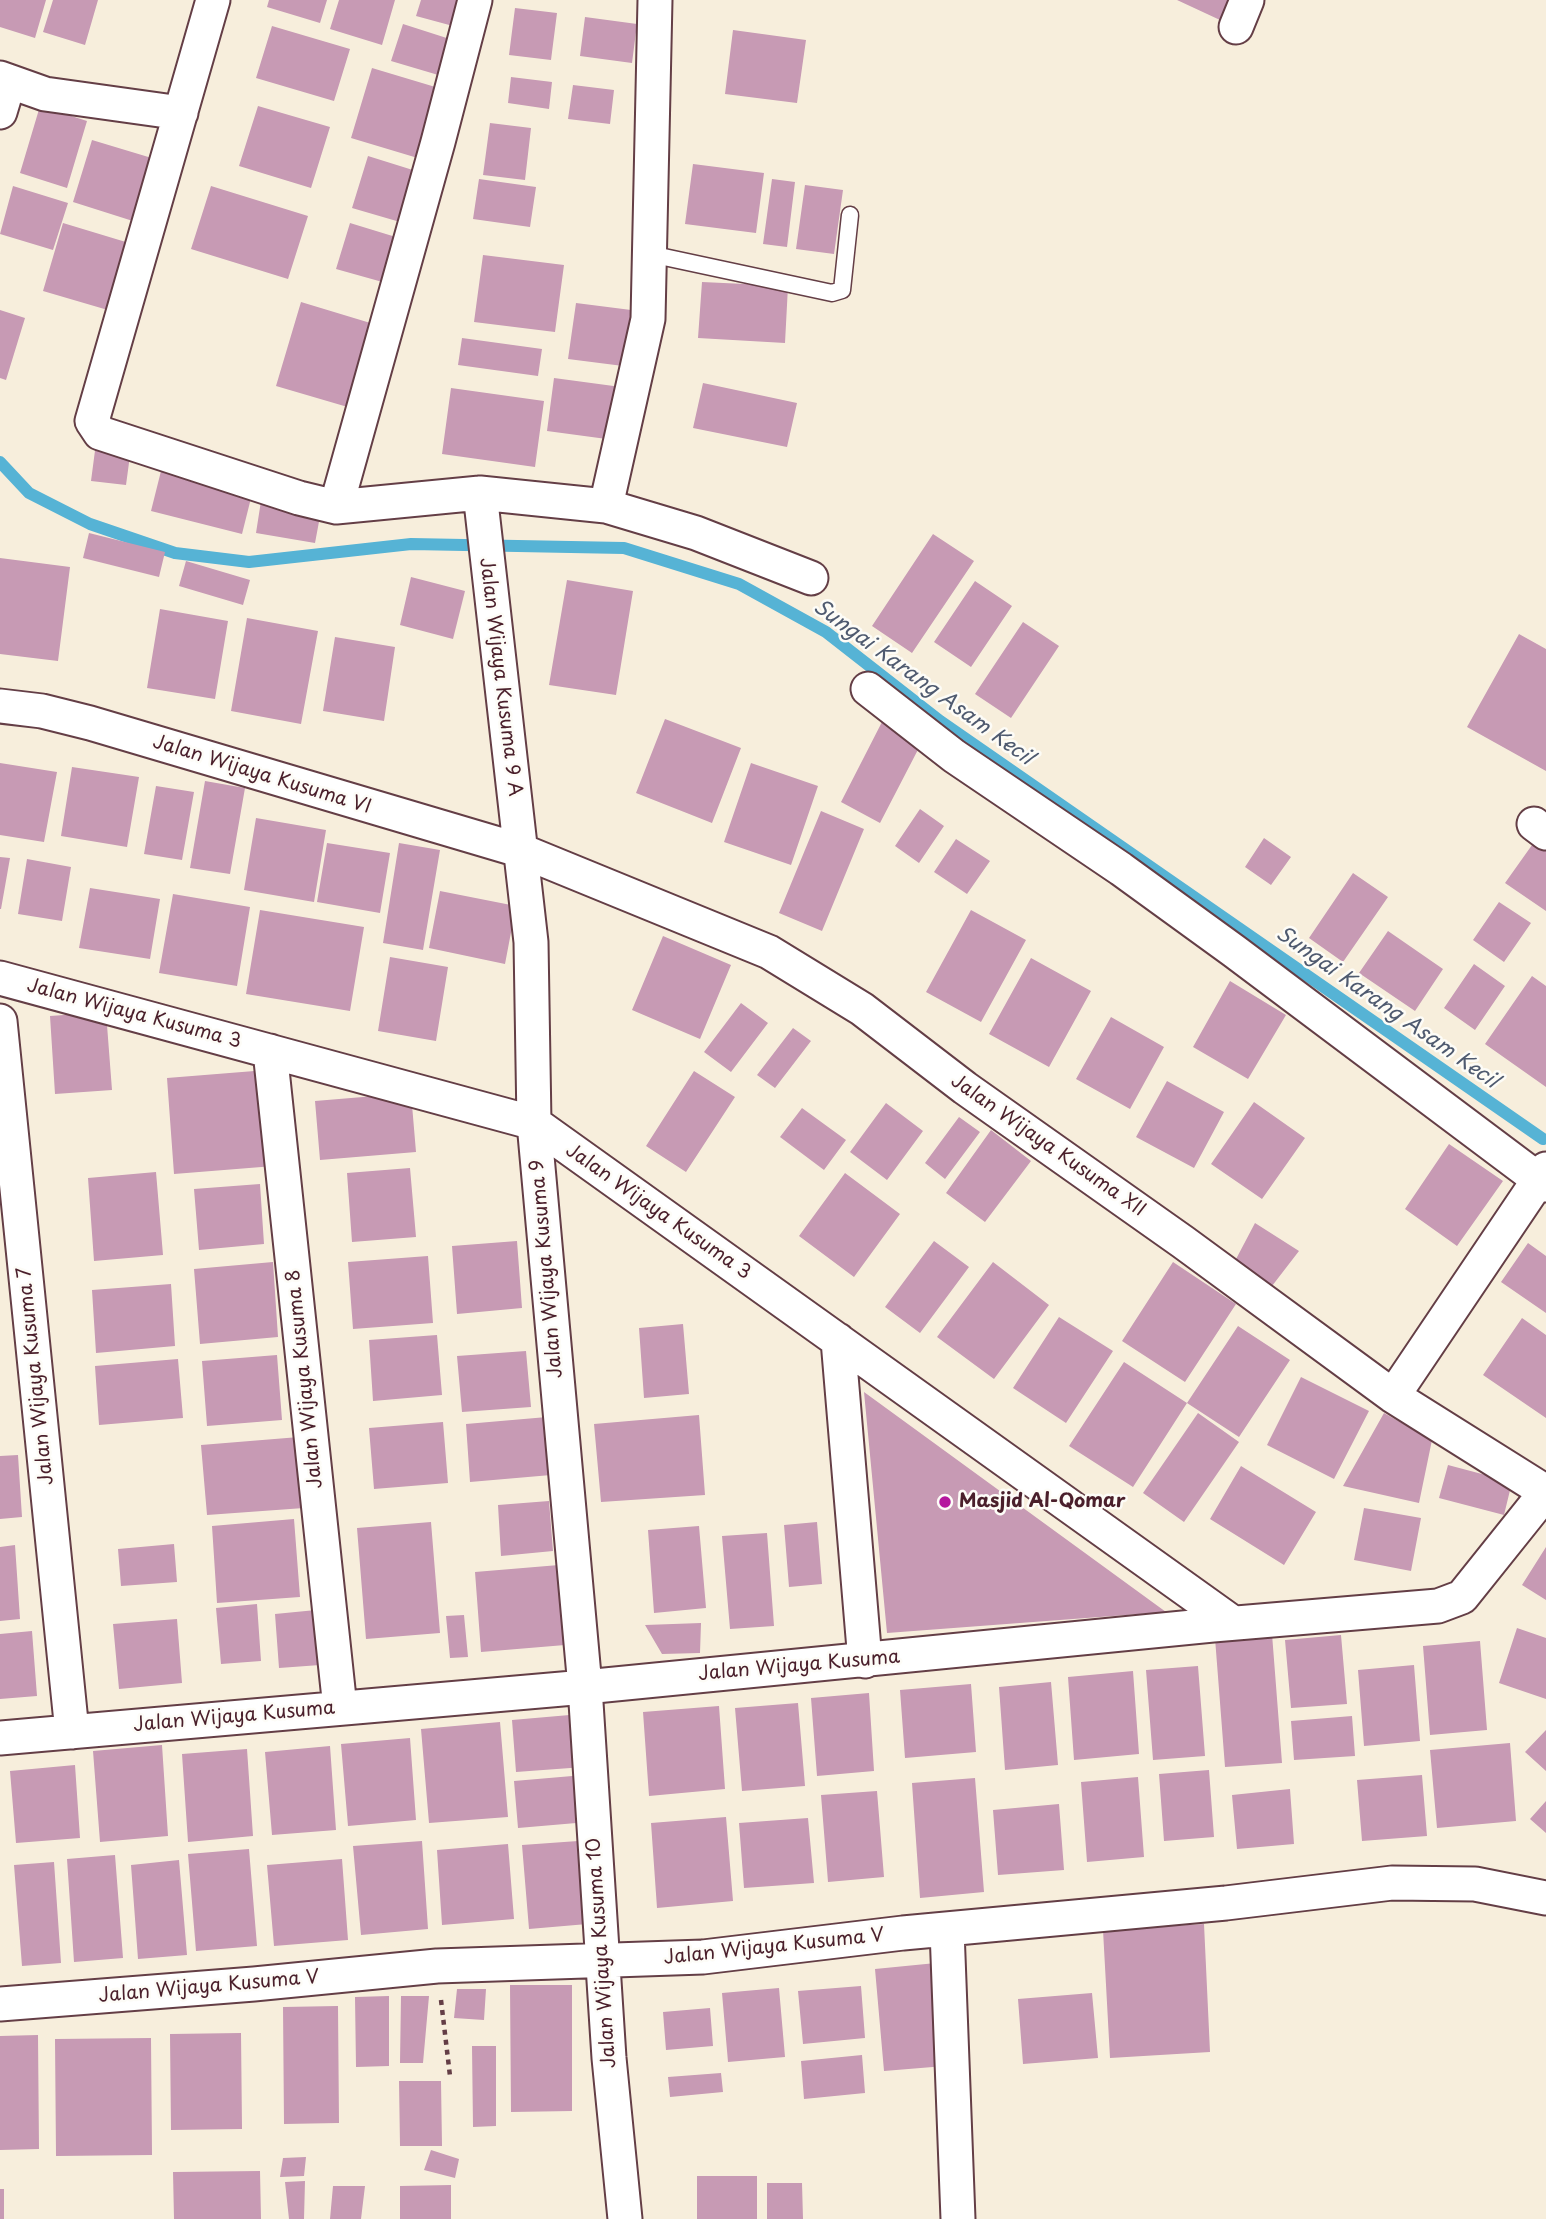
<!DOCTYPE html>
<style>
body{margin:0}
canvas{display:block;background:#f7eedc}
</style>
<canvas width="1546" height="2219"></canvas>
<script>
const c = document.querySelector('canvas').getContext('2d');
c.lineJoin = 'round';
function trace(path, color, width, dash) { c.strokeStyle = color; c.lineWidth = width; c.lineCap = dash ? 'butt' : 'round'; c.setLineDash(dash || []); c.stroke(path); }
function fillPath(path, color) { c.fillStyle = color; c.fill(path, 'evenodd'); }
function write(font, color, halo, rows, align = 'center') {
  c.font = font + ' "Playpen Sans",sans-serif'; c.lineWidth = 5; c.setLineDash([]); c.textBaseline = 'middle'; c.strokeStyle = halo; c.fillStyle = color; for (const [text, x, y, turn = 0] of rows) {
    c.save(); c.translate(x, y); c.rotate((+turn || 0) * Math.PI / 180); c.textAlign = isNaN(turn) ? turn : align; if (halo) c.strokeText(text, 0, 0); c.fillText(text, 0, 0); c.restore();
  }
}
trace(new Path2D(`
 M 0,462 L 29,493 L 90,524 L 175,553 L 249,562 L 411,544 L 624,548 L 739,584 L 826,632 L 940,721 L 1543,1139`), '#56b3d5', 12);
fillPath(new Path2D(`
 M 0,0 L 46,0 L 35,38 L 0,27 Z
 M 53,0 L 98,0 L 85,45 L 43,32 Z
 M 269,0 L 327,0 L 320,23 L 267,7 Z
 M 339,0 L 395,0 L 382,45 L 330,29 Z
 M 421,0 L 458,0 L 453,26 L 416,16 Z
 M 1177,0 L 1230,0 L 1220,20 Z
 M 515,8 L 557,13 L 551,60 L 509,55 Z
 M 585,17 L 637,24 L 632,63 L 580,56 Z
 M 403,24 L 456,41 L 445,77 L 391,61 Z
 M 272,26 L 350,49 L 334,101 L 256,78 Z
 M 733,30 L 806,40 L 797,103 L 725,94 Z
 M 372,68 L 442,89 L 421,159 L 351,138 Z
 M 511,77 L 552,82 L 549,109 L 508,103 Z
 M 573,85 L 614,90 L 610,124 L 568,119 Z
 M 40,106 L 87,121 L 67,188 L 20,173 Z
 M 258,106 L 330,127 L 311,188 L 239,166 Z
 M 490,123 L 531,128 L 525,180 L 483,175 Z
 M 92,140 L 155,159 L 136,222 L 73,202 Z
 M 368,156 L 416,171 L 400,222 L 352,208 Z
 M 693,164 L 764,173 L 756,233 L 685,224 Z
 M 479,179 L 536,187 L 530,227 L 473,219 Z
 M 772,179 L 795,182 L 787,247 L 763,244 Z
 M 805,185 L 843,190 L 834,254 L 796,249 Z
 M 13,186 L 68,203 L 53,250 L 0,234 Z
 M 211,186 L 308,216 L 288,279 L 191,249 Z
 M 63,223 L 139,246 L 118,313 L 43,291 Z
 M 350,223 L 399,238 L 386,283 L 336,269 Z
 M 483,255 L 564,265 L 555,332 L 474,322 Z
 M 702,282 L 788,286 L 785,343 L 698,338 Z
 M 301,302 L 377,325 L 351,408 L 276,386 Z
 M 576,303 L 639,311 L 631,367 L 568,359 Z
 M 0,310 L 25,318 L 6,380 L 0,378 Z
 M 462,338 L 542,349 L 538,376 L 458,365 Z
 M 554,378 L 621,387 L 614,440 L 547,431 Z
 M 703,383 L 797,403 L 787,447 L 693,428 Z
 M 451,388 L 544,401 L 535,467 L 442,454 Z
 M 96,443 L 131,448 L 126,485 L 91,481 Z
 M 162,467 L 253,490 L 242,534 L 151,511 Z
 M 261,501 L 321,511 L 315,543 L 256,533 Z
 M 89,533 L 165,552 L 159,577 L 83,558 Z
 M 933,534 L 974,561 L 912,653 L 872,626 Z
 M 0,558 L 70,567 L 58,661 L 0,654 Z
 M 186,561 L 250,580 L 243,605 L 179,586 Z
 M 411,577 L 465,591 L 453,639 L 400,625 Z
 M 567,580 L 633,591 L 616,695 L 549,685 Z
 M 975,581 L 1012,606 L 971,667 L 934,642 Z
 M 160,609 L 228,621 L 215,699 L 147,688 Z
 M 247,618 L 318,631 L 301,724 L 231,711 Z
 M 1023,622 L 1059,646 L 1011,718 L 975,694 Z
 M 1519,634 L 1546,649 L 1546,771 L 1467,727 Z
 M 335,637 L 395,647 L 384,721 L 323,711 Z
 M 665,719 L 741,748 L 712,823 L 636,793 Z
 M 883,720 L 923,740 L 880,823 L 841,802 Z
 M 0,763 L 57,772 L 44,842 L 0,835 Z
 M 751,763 L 818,786 L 791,865 L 724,842 Z
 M 72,767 L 139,777 L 127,847 L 61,836 Z
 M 205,781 L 245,788 L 230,874 L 190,868 Z
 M 156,786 L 194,792 L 182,860 L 144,854 Z
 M 920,809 L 944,826 L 919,863 L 895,846 Z
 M 821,811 L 864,829 L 822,931 L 779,913 Z
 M 256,818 L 326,830 L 314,902 L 244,890 Z
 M 1264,838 L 1291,857 L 1271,885 L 1245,867 Z
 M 1537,838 L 1546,844 L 1546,911 L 1505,883 Z
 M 956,839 L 990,861 L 967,894 L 934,872 Z
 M 327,843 L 390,853 L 380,913 L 317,902 Z
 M 399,843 L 440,850 L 423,950 L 383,943 Z
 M 0,857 L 10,858 L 1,909 L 0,909 Z
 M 27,859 L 71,867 L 62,921 L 18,914 Z
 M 1353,873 L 1388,897 L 1343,962 L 1309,938 Z
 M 90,888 L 160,899 L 150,959 L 79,948 Z
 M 440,891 L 516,906 L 505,964 L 429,948 Z
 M 173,894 L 250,907 L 237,986 L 159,973 Z
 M 1499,902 L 1531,923 L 1504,962 L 1473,940 Z
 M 260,910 L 364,927 L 350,1011 L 246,994 Z
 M 971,910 L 1026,940 L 981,1022 L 926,992 Z
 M 1388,931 L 1443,969 L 1415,1011 L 1359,973 Z
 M 663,936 L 731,965 L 700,1039 L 632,1010 Z
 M 390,957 L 448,967 L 436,1041 L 378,1031 Z
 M 1031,958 L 1091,991 L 1049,1067 L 989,1034 Z
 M 1474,964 L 1505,986 L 1475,1030 L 1444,1008 Z
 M 1532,976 L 1546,986 L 1546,1087 L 1485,1044 Z
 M 1230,981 L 1286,1015 L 1248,1079 L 1193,1047 Z
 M 741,1003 L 768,1023 L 731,1072 L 704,1052 Z
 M 106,1012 L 112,1090 L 55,1094 L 50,1016 Z
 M 1111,1017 L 1164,1047 L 1130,1109 L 1076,1079 Z
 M 793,1028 L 811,1041 L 775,1088 L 757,1075 Z
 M 267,1070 L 274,1166 L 174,1174 L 167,1078 Z
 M 694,1071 L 735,1097 L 686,1172 L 646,1146 Z
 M 1167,1081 L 1224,1112 L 1194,1168 L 1136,1137 Z
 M 411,1093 L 416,1152 L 320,1160 L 315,1101 Z
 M 1254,1102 L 1305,1138 L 1262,1199 L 1211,1164 Z
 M 886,1103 L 923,1131 L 887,1180 L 850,1152 Z
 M 802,1108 L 846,1140 L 824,1170 L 780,1137 Z
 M 959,1117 L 980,1132 L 945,1179 L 925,1163 Z
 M 991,1130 L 1031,1161 L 985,1222 L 946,1193 Z
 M 1449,1144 L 1503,1181 L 1457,1246 L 1405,1209 Z
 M 410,1168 L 416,1237 L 352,1242 L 347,1173 Z
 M 156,1172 L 163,1255 L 94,1261 L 88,1178 Z
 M 845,1173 L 900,1214 L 854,1277 L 799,1236 Z
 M 260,1184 L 264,1244 L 199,1250 L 194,1189 Z
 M 1255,1223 L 1299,1251 L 1272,1286 L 1235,1261 Z
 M 517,1241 L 522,1308 L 457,1314 L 452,1246 Z
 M 934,1241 L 969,1267 L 920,1333 L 885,1307 Z
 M 1528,1243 L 1546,1256 L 1546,1313 L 1501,1282 Z
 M 428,1256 L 433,1323 L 353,1329 L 348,1262 Z
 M 273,1262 L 278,1337 L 200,1344 L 194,1269 Z
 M 993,1262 L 1049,1305 L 994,1379 L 937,1337 Z
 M 1173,1262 L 1236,1304 L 1185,1382 L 1122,1341 Z
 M 171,1284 L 175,1346 L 96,1353 L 92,1290 Z
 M 1059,1317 L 1113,1351 L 1066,1423 L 1013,1388 Z
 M 1522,1318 L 1546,1335 L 1546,1418 L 1483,1375 Z
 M 683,1324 L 689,1394 L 644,1398 L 639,1328 Z
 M 1238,1326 L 1290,1360 L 1239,1437 L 1187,1403 Z
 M 437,1335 L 442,1395 L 373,1401 L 369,1340 Z
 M 526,1351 L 531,1407 L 462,1412 L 457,1356 Z
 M 277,1355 L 282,1420 L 207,1426 L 202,1361 Z
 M 178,1359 L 183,1418 L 99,1425 L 95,1366 Z
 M 1124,1362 L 1187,1403 L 1133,1487 L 1069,1446 Z
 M 1301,1377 L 1369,1411 L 1334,1479 L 1267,1445 Z
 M 864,1392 L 1166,1612 L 887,1633 Z
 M 1198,1413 L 1239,1442 L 1184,1522 L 1143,1493 Z
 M 1384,1413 L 1432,1440 L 1419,1503 L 1343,1486 Z
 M 699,1415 L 705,1495 L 601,1502 L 594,1424 Z
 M 547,1417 L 551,1475 L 470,1482 L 466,1424 Z
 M 443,1422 L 448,1483 L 374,1489 L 369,1428 Z
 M 299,1437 L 304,1508 L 207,1515 L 201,1445 Z
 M 18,1455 L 22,1517 L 0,1519 L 0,1456 Z
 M 1448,1465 L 1512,1482 L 1504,1515 L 1439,1498 Z
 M 1241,1466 L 1316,1512 L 1284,1565 L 1210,1519 Z
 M 549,1501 L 553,1551 L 501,1556 L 498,1505 Z
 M 1364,1508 L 1421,1518 L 1411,1571 L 1354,1560 Z
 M 294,1519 L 300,1597 L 217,1603 L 212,1526 Z
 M 431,1522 L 440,1633 L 366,1639 L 357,1528 Z
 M 817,1522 L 822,1584 L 789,1587 L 784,1525 Z
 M 699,1526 L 706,1608 L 654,1613 L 648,1530 Z
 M 767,1533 L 774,1626 L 730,1629 L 722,1536 Z
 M 174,1544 L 177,1582 L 121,1586 L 118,1549 Z
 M 15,1545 L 20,1619 L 0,1621 L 0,1547 Z
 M 1546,1547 L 1546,1600 L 1522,1585 Z
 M 559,1565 L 565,1645 L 481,1652 L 475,1572 Z
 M 257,1604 L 261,1661 L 221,1664 L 216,1608 Z
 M 316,1610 L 320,1665 L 279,1668 L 275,1614 Z
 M 464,1615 L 468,1657 L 450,1658 L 446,1616 Z
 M 177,1619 L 182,1683 L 119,1689 L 113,1624 Z
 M 701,1623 L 700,1653 L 662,1654 L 645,1625 Z
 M 1517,1628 L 1546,1638 L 1546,1699 L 1499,1683 Z
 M 32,1631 L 37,1696 L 0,1699 L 0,1634 Z
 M 1272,1634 L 1282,1763 L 1225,1767 L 1215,1638 Z
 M 1341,1635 L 1347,1704 L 1291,1708 L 1285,1640 Z
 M 1480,1641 L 1487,1730 L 1430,1735 L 1423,1646 Z
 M 1414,1665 L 1420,1741 L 1364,1746 L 1358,1670 Z
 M 1198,1666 L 1205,1756 L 1153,1760 L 1146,1670 Z
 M 1133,1671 L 1139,1754 L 1074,1760 L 1068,1677 Z
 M 1051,1682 L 1058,1765 L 1005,1770 L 999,1687 Z
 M 971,1684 L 976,1752 L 905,1758 L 900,1690 Z
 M 869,1693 L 874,1771 L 817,1776 L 811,1698 Z
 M 798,1703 L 805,1786 L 742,1791 L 735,1708 Z
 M 719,1706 L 725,1789 L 649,1796 L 643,1712 Z
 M 581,1714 L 584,1767 L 516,1772 L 512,1720 Z
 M 1352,1716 L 1355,1756 L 1294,1760 L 1291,1721 Z
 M 500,1722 L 508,1817 L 429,1823 L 421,1729 Z
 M 1546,1730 L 1546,1771 L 1525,1752 Z
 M 410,1738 L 416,1820 L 348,1826 L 341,1744 Z
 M 1510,1743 L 1516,1821 L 1437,1828 L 1430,1750 Z
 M 162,1745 L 168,1836 L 100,1842 L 93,1751 Z
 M 330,1746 L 336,1830 L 272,1835 L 265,1752 Z
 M 247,1749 L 253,1836 L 188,1842 L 182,1754 Z
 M 75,1765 L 80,1838 L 16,1843 L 10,1771 Z
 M 1209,1770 L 1214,1837 L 1164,1841 L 1159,1774 Z
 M 584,1775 L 588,1822 L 518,1828 L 514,1781 Z
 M 1422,1775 L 1427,1836 L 1362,1841 L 1357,1780 Z
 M 1138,1777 L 1144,1857 L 1087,1862 L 1081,1782 Z
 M 975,1778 L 984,1892 L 920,1898 L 912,1783 Z
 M 1290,1789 L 1294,1844 L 1237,1849 L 1232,1795 Z
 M 877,1791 L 884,1877 L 828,1882 L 821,1795 Z
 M 1546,1801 L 1546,1833 L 1530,1819 Z
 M 1059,1804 L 1064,1870 L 998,1875 L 993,1810 Z
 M 726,1817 L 733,1901 L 657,1908 L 651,1823 Z
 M 808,1818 L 814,1883 L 744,1888 L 739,1823 Z
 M 592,1840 L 599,1923 L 529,1929 L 522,1845 Z
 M 422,1841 L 428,1929 L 361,1935 L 353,1846 Z
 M 508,1844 L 514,1919 L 442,1925 L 437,1850 Z
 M 249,1849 L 257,1946 L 196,1951 L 188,1854 Z
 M 115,1855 L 123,1958 L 74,1962 L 67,1859 Z
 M 342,1859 L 348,1940 L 274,1946 L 267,1865 Z
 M 179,1860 L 187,1955 L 138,1959 L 131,1865 Z
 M 54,1862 L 61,1963 L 22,1966 L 14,1865 Z
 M 1204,1924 L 1210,2052 L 1110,2058 L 1103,1930 Z
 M 936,1963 L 945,2066 L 884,2071 L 875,1969 Z
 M 510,1985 L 572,1985 L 572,2111 L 511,2112 Z
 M 861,1986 L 865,2038 L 803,2044 L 798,1991 Z
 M 779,1988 L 785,2057 L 728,2062 L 722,1993 Z
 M 457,1989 L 486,1989 L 484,2020 L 454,2018 Z
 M 1092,1993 L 1098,2058 L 1023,2064 L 1018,1999 Z
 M 389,1996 L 389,2066 L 356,2067 L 355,1997 Z
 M 401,1996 L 429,1996 L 423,2063 L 400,2063 Z
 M 338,2006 L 339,2123 L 284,2124 L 283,2007 Z
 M 710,2008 L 713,2046 L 666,2050 L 663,2012 Z
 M 241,2033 L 242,2129 L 171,2130 L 170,2034 Z
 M 38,2035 L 39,2149 L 0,2150 L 0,2036 Z
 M 151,2038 L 152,2155 L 56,2156 L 55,2039 Z
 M 472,2046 L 496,2046 L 496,2126 L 473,2127 Z
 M 862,2055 L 865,2093 L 804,2099 L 801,2061 Z
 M 721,2073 L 723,2092 L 670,2097 L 668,2077 Z
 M 399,2081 L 441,2081 L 442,2146 L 400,2146 Z
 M 431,2150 L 459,2159 L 455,2178 L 424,2170 Z
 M 306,2157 L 304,2176 L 280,2177 L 283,2158 Z
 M 260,2171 L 261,2219 L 174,2219 L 173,2172 Z
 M 697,2176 L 757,2176 L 757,2219 L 697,2219 Z
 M 305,2181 L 304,2219 L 289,2219 L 285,2182 Z
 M 767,2183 L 802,2183 L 803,2219 L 767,2219 Z
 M 451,2185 L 451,2219 L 400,2219 L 400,2186 Z
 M 333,2186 L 365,2186 L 361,2219 L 330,2219 Z
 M 0,2189 L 4,2189 L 4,2219 L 0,2219 Z`), '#c79ab4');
const service = new Path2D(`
 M 650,254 L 832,293 L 842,290 L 850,215`);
const minor = new Path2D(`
 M 213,0 L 92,421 L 100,433 L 299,498 L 336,507 L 438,142 L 475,0
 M 1236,27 L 1247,0
 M 0,78 L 45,94 L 181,113
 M 0,112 L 9,82
 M 606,506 L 648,319 L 655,0
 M 336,507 L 480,493
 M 868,689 L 954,756 L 1121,869 L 1234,951 L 1546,1185
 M 0,706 L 42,711 L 90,723 L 522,851 L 769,952 L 862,1009 L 965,1088 L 1183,1242 L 1393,1396 L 1546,1492 L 1462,1597 L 1438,1606 L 1213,1625 L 585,1687 L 0,1738
 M 1534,824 L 1546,833
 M 0,978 L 534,1123 L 1233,1623
 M 0,1021 L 72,1732
 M 270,1051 L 340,1708
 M 838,1340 L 865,1661
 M 1393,1396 L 1546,1169
 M 947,1930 L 958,2219
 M 0,2004 L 254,1984 L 437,1966 L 703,1957 L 903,1933 L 1226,1903 L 1392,1883 L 1475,1884 L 1546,1898
 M 625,2219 L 609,2058 L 585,1687 L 534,1123 L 531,942 L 480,493 L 606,506 L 696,533 L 811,578`);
trace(service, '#643e46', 19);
trace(minor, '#643e46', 37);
trace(new Path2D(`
 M 441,2000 L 450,2076`), '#643e46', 4.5, [5, 5]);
trace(service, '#fff', 16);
trace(minor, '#fff', 33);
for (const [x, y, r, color] of [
 [945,1502,7,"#b5179e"]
]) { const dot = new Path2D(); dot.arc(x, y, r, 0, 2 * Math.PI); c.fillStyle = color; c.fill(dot); trace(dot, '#fdfcf7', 2.5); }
write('19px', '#4a1f2b', '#fdfcf7', [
 ["Jalan Wijaya Kusuma 9 A",500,677,83],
 ["Jalan Wijaya Kusuma VI",262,775,17],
 ["Jalan Wijaya Kusuma 3",134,1014,15],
 ["Jalan Wijaya Kusuma XII",1048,1146,35],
 ["Jalan Wijaya Kusuma 3",658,1212,35],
 ["Jalan Wijaya Kusuma 9",547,1269,-95],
 ["Jalan Wijaya Kusuma 7",36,1376,-96],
 ["Jalan Wijaya Kusuma 8",305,1379,-96],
 ["Jalan Wijaya Kusuma",799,1666,-5],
 ["Jalan Wijaya Kusuma",234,1717,-5],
 ["Jalan Wijaya Kusuma V",774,1947,-6],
 ["Jalan Wijaya Kusuma 10",602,1953,-94],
 ["Jalan Wijaya Kusuma V",209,1987,-5]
]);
write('bold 19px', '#4a1f2b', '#fdfcf7', [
 ["Masjid Al-Qomar",959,1502]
], 'left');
write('italic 21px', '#4f5a6f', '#fdfcf7', [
 ["Sungai Karang Asam Kecil",923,683,36],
 ["Sungai Karang Asam Kecil",1387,1008,35]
]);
</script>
